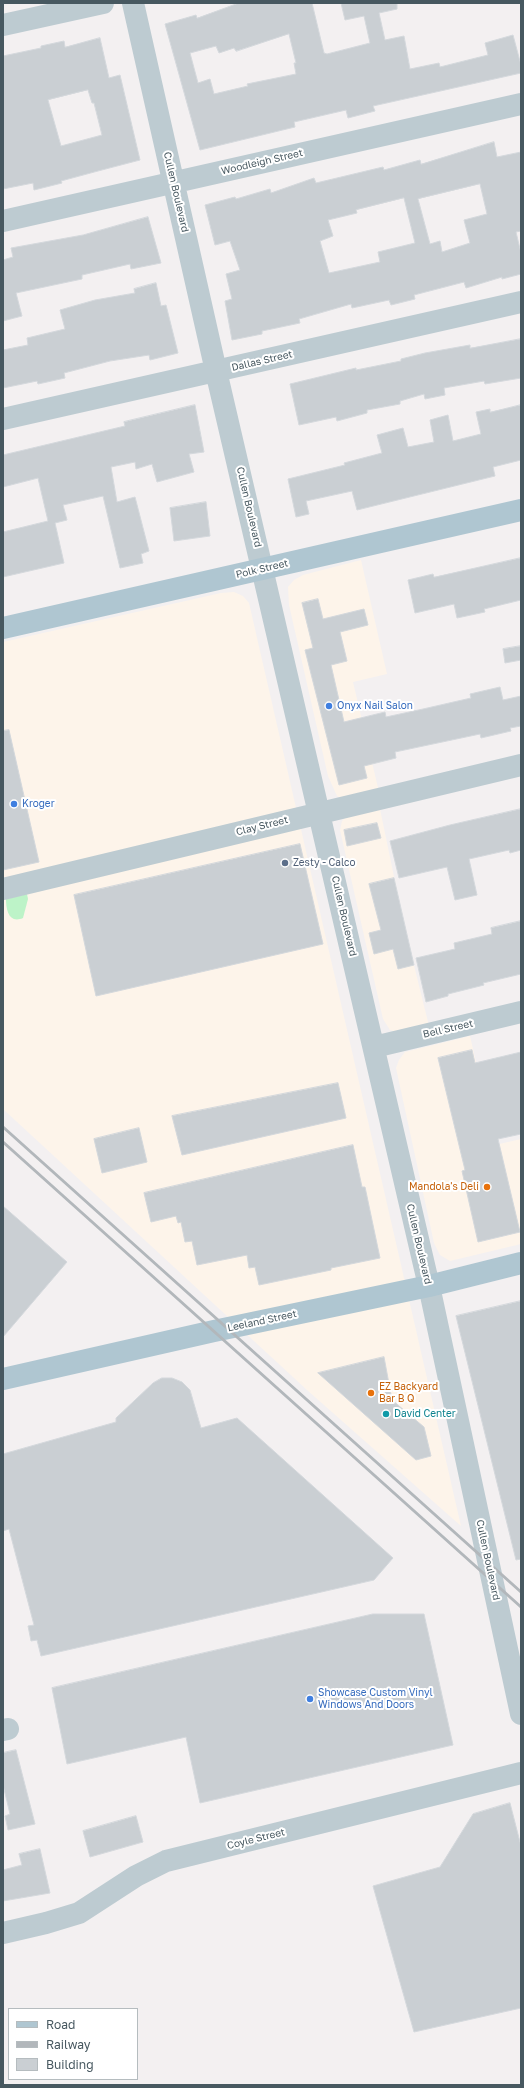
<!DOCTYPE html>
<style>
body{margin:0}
#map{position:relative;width:524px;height:2088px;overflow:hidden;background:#f3f0f1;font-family:"Golos Text",sans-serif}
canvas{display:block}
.frame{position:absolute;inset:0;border:4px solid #475860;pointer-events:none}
.legend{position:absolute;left:8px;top:2008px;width:130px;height:72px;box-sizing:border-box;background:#fff;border:1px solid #b5bcbf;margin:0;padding:5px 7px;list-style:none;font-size:12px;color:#475860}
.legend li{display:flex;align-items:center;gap:8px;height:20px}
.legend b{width:20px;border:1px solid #b5bcbf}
</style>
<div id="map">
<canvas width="524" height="2088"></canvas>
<div class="frame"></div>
<ul class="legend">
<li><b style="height:5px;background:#afc6d1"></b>Road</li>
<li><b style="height:5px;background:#b2b7bb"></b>Railway</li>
<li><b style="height:11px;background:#cacfd3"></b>Building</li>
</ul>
</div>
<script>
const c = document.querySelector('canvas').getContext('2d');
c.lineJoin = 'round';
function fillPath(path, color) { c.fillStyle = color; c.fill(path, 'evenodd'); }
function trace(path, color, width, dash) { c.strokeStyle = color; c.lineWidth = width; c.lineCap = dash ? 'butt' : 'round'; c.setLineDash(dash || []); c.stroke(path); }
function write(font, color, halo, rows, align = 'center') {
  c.font = font + ' "Golos Text",sans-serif'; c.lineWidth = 4; c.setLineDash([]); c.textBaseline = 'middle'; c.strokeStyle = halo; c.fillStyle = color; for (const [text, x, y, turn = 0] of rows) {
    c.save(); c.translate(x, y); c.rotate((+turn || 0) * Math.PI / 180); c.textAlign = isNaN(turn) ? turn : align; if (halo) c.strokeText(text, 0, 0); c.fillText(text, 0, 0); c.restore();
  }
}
fillPath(new Path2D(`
 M 361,560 L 387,674 L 353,682 L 379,792 L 342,799 L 337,796 L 328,776 L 289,605 L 288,587 L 294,580 L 303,575 Z
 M 234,592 L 243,596 L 249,603 L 461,1526 L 307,1390 L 3,1109 L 3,642 L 221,593 Z
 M 380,809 L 404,925 L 429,1026 L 400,1033 L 390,1030 L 383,1019 L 340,830 L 342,821 L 347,816 Z
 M 470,1036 L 495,1145 L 521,1139 L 521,1244 L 450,1261 L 440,1255 L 434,1243 L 396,1068 L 399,1060 L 405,1052 Z`), '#fdf4ea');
fillPath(new Path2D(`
 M 27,894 L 28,899 L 23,918 C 9,924 6,910 6,899 Z`), '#bdf3c8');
const building = new Path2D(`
 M 239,3 L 312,3 L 324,53 L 327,54 L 370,43 L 364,16 L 345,20 L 341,3 L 397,3 L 397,9 L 379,13 L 385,40 L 404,36 L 410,69 L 439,63 L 440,67 L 488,55 L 485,43 L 513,35 L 521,65 L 521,73 L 373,106 L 375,111 L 348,118 L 346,110 L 294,122 L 295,127 L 200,150 L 165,24 L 196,15 L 197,18 ZM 289,34 L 296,63 L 294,63 L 296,74 L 247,84 L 248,86 L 214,94 L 210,79 L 198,83 L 190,53 L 216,46 L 219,53 L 234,48 L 236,51 Z
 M 100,38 L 109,78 L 120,75 L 140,160 L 98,171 L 61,181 L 62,183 L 34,190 L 33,183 L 3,189 L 3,56 L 41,48 L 41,46 L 64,41 L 65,47 ZM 88,90 L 92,103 L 94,103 L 102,135 L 61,146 L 48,100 Z
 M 494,142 L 497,157 L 521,152 L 521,231 L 516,232 L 521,253 L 521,274 L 502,279 L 502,277 L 466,288 L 464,282 L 414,295 L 415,299 L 391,305 L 389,300 L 352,308 L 351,304 L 299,319 L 300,323 L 262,331 L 262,334 L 232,340 L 225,301 L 232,299 L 226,274 L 240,270 L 230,241 L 215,245 L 205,205 L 235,197 L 236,199 L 270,189 L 271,193 L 314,178 L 316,183 L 383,167 L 384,170 L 420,160 L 421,164 ZM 480,184 L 487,214 L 464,220 L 470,243 L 442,252 L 440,241 L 430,244 L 418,199 ZM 404,198 L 415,243 L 378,252 L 380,262 L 329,273 L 320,241 L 333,236 L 328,220 L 357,213 L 356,210 Z
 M 148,217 L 161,263 L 131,269 L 130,264 L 82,275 L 82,279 L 16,293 L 22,316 L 3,321 L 3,260 L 13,257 L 11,248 L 83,235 Z
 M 156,283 L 161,306 L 166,305 L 178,353 L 150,360 L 149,355 L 110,361 L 64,373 L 65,378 L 38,384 L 37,381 L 3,388 L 3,350 L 28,345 L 27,338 L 65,329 L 60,310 L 95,300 L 135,293 L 134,289 Z
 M 521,339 L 521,378 L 485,384 L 484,381 L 444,388 L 445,395 L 425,399 L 424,394 L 400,401 L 400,404 L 367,410 L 367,413 L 337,421 L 336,417 L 299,425 L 290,384 L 356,368 L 356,370 L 401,361 L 401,359 L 425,353 L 470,345 L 470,348 Z
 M 195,405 L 204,452 L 189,454 L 194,472 L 157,482 L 152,464 L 136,469 L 135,462 L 111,467 L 117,502 L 135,497 L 149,551 L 141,554 L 143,563 L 120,568 L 103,496 L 63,505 L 67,520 L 55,523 L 64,563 L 3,577 L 3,532 L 48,521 L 38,478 L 3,487 L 3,455 L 125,426 L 124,422 Z
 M 521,405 L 521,460 L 493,467 L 495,476 L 357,510 L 352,491 L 306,501 L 309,514 L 296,517 L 288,479 L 345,465 L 344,463 L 382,453 L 377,435 L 403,428 L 408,447 L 434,442 L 430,420 L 448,415 L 453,441 L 481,434 L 476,412 L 490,409 L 490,412 Z
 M 206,502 L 210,536 L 174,541 L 170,508 Z
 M 521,558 L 521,600 L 484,609 L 485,612 L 457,618 L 454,604 L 415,613 L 408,580 L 433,574 L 434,577 Z
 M 318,599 L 323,619 L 364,609 L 368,625 L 340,632 L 347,661 L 331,665 L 344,722 L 385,712 L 386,717 L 423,709 L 471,698 L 470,694 L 500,687 L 503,700 L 521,696 L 521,726 L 510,728 L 511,731 L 481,738 L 480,734 L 395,752 L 396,758 L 364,766 L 367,778 L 339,785 L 305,650 L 313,648 L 302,603 Z
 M 521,646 L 521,660 L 505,663 L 503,649 Z
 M 9,730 L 39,862 L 3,870 L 3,731 Z
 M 521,809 L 521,850 L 510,853 L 509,850 L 469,859 L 477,895 L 455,900 L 447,867 L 399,878 L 390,841 L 450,825 Z
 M 377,823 L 381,838 L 347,846 L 344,830 Z
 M 300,844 L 323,944 L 96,996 L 74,895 Z
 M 394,878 L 414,965 L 398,969 L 393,949 L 374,954 L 369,933 L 381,930 L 369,884 Z
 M 521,921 L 521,974 L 483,983 L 484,985 L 448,994 L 448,996 L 426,1002 L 416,958 L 455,949 L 454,943 L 492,934 L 491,928 Z
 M 472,1050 L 475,1063 L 521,1052 L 521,1134 L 498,1139 L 520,1232 L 478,1242 L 462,1171 L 465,1170 L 438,1058 Z
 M 338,1083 L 346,1118 L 182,1155 L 172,1116 Z
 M 139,1128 L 147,1162 L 102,1173 L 94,1139 Z
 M 353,1145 L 362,1187 L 365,1187 L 380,1258 L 331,1268 L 331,1270 L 259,1285 L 255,1267 L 249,1268 L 247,1255 L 197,1265 L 192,1241 L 185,1242 L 181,1222 L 178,1223 L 176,1216 L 151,1222 L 144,1193 Z
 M 3,1206 L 67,1262 L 3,1337 Z
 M 521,1301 L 521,1559 L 516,1560 L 456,1316 Z
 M 384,1357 L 392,1400 L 424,1427 L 431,1456 L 416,1460 L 318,1373 Z
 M 162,1378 L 172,1378 L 182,1382 L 190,1390 L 201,1428 L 237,1418 L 393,1558 L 374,1580 L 41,1656 L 37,1640 L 31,1641 L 28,1626 L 34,1625 L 9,1529 L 3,1531 L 3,1454 L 116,1422 L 116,1418 L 153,1383 Z
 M 373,1614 L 424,1614 L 453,1745 L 200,1803 L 186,1737 L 67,1764 L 52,1688 Z
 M 16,1750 L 35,1824 L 8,1830 L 5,1816 L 10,1814 L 3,1785 L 3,1753 Z
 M 510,1803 L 521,1846 L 521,2008 L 414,2032 L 373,1886 L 440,1867 L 473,1814 Z
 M 136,1816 L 143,1842 L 90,1857 L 83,1831 Z
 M 40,1849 L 50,1893 L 3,1901 L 3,1870 L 22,1865 L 19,1854 Z`);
fillPath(building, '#cacfd3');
trace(building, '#d4d8dc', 1);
trace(new Path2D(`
 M 133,3 L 216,371 L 429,1286 L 521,1714
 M 3,25 L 103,3
 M 3,221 L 521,104
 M 3,419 L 521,302
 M 3,889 L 521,765
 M 374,1047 L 521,1012
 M 3,1730 L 8,1729
 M 3,1933 L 46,1923 L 79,1913 L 136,1876 L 166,1861 L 521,1773`), '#bdcbd1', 22);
trace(new Path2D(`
 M 3,628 L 521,510
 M 3,1379 L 214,1331 L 429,1286 L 521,1263`), '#afc6d1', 22);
trace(new Path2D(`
 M 3,1127 L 521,1592
 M 3,1142 L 521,1607`), '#b2b7bb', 3);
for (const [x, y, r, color] of [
 [329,706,4,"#3f7fe0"],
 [14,804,4,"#3f7fe0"],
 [285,863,4,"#5c6f8a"],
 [487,1187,4,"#e8710a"],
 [371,1393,4,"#e8710a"],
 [386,1414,4,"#0f9aa8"],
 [310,1699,4,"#3f7fe0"]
]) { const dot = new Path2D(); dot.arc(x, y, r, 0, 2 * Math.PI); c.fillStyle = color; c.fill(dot); trace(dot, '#fff', 1.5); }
write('10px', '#475860', '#fff', [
 ["Woodleigh Street",262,162,-13],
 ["Cullen Boulevard",176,192,77],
 ["Dallas Street",262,361,-13],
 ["Cullen Boulevard",249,507,77],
 ["Polk Street",262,569,-13],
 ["Clay Street",262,826,-14],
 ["Cullen Boulevard",344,916,77],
 ["Bell Street",448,1029,-13],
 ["Cullen Boulevard",419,1244,77],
 ["Leeland Street",262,1321,-12],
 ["Cullen Boulevard",488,1560,78],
 ["Coyle Street",256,1839,-14]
]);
write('10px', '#366cbe', '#fff', [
 ["Onyx Nail Salon",337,706],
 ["Kroger",22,804],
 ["Showcase Custom Vinyl",318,1693],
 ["Windows And Doors",318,1705]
], 'left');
write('10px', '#4e5e75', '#fff', [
 ["Zesty - Calco",293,863]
], 'left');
write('10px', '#c56008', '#fff', [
 ["Mandola's Deli",479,1187],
 ["EZ Backyard",379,1387,"left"],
 ["Bar B Q",379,1399,"left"]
], 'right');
write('10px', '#0d838f', '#fff', [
 ["David Center",394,1414]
], 'left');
</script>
